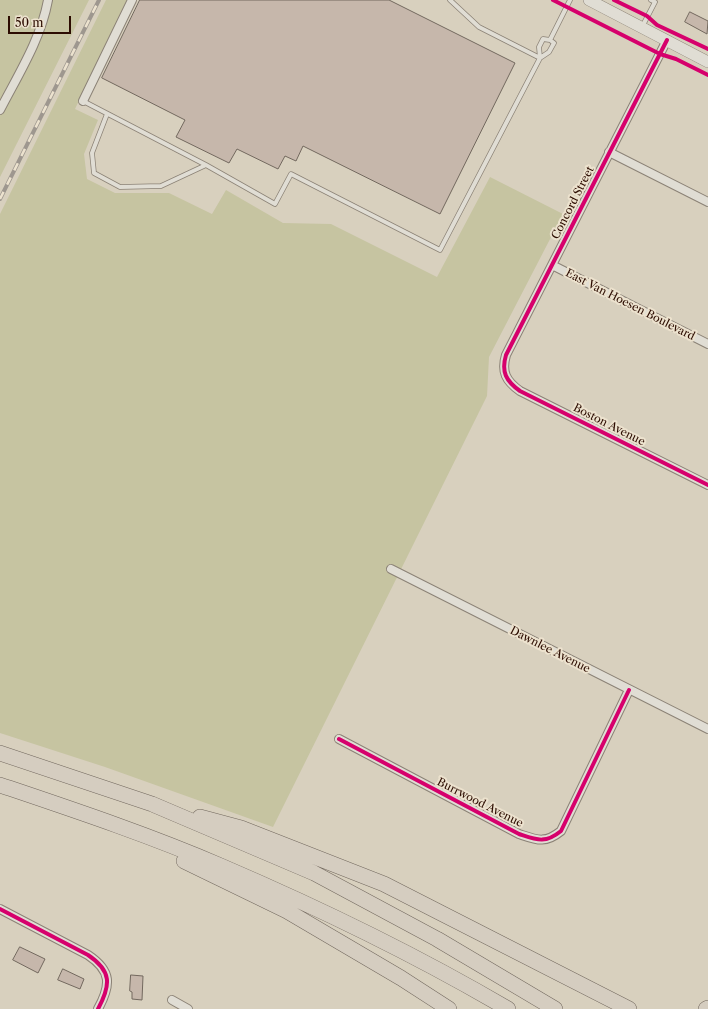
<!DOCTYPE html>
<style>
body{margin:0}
#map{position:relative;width:708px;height:1009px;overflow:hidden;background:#d8d0be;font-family:"Libre Caslon Text",serif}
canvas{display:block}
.scale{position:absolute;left:8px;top:16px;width:63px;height:18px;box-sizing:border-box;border:2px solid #2c0c01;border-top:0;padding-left:5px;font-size:12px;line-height:14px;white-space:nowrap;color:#2c0c01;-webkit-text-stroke:3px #ece2ce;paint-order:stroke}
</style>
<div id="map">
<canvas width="708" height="1009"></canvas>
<div class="scale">50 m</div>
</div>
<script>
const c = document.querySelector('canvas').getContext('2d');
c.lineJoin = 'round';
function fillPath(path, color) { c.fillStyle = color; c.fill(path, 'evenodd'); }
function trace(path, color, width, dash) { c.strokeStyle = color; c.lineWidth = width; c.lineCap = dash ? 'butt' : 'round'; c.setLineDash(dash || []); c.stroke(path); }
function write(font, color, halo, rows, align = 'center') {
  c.font = font + ' "Libre Caslon Text",serif'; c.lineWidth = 4; c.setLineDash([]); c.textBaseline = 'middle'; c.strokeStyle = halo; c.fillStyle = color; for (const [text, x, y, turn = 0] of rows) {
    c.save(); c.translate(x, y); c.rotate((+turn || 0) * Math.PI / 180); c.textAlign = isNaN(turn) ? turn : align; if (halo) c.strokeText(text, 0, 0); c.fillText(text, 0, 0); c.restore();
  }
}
fillPath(new Path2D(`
 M 0,0 L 89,0 L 0,177 Z
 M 106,0 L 127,0 L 75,109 L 98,120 L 84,154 L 87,179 L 115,193 L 169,193 L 212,214 L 226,190 L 283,223 L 331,224 L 437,277 L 490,177 L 563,214 L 489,357 L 487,396 L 273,827 L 105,767 L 0,733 L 0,214 Z`), '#c6c4a1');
const building = new Path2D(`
 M 140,0 L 389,0 L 515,63 L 440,214 L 303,146 L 296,161 L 285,156 L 278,169 L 237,149 L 229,163 L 176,137 L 185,120 L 102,78 Z
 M 690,12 L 708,21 L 707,34 L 685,22 Z
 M 20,947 L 45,959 L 38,973 L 13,960 Z
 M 63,969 L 84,979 L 80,989 L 58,980 Z
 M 131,975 L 143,976 L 142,1000 L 132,999 L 132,992 L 130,991 Z`);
fillPath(building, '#c6b7ab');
trace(building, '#72685e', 1);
const service = new Path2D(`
 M 450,0 L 479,27 L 540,58
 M 642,27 L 655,2 L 651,0
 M 550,40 L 570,0
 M 83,101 L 206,165 L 275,204 L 291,174 L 440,250 L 540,58 L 549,52 L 554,43 L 550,40 L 543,39 L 539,47 L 540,58
 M 107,114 L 92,153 L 94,173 L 120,187 L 161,186 L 206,165`);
const minor = new Path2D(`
 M 667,40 L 506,355 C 501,372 506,381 520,391 L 708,485
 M 83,101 L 132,0
 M 0,110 C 18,75 41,39 48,0
 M 609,152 L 708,202
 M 552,265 L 708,344
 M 391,569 L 708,729
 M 339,739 L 519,834 C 537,840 545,844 561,831 L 629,690
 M 0,909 L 88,955 C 112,971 111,985 98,1009
 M 172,1000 L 188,1009`);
const tertiary = new Path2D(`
 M 589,0 L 708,62`);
const motorway = new Path2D(`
 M 0,753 L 152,804 L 314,873 L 437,939 L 555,1009
 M 0,785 C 74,810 149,835 221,866 C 319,908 416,955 508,1009
 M 200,817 L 241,828 L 384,884 L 629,1009
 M 184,861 L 287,911 L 401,978 L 449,1009
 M 706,1009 L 708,1008`);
trace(service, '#8b8276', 5.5);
trace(minor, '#8b8276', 10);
trace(tertiary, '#8b8276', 12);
trace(motorway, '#72685e', 16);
trace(service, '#e0ddd4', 4);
trace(minor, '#e0ddd4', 8);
trace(tertiary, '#e0ddd4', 11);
trace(motorway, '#d5cdc0', 15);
const rail = new Path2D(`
 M 0,199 L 99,0`);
trace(rail, '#9e978f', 4);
trace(rail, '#ece2ce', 2.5, [8]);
trace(new Path2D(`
 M 553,0 L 660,54 L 676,59 L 708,75
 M 614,0 L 647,16 L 657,25 L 708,49
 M 667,40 L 506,355 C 501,372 506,381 520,391 L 708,485
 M 339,739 L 519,834 C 537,840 545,844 561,831 L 629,690
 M 0,909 L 88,955 C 112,971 111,985 98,1009`), '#d6006c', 4);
write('11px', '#2c0c01', '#ece2ce', [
 ["Concord Street",573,203,-63],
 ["East Van Hoesen Boulevard",630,305,27],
 ["Boston Avenue",609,425,27],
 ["Dawnlee Avenue",550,650,27],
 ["Burrwood Avenue",480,803,27]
]);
</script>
